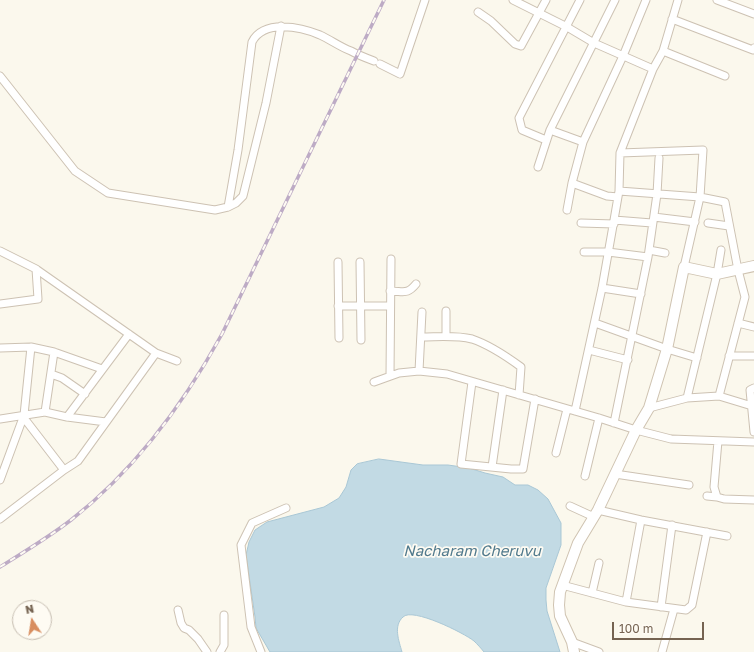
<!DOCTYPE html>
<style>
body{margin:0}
#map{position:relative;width:754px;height:652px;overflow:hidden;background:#fbf8ed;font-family:"Golos Text",sans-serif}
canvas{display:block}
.north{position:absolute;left:12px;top:600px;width:40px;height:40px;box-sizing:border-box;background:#fefbf3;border:1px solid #c7beb2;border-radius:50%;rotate:348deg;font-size:11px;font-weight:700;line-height:16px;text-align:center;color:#756351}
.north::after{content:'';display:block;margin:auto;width:14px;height:18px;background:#d88d5f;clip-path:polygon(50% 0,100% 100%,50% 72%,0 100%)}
.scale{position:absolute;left:612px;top:622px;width:92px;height:18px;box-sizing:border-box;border:2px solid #756351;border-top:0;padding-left:5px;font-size:12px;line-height:14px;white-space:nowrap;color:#756351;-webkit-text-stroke:3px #fefbf3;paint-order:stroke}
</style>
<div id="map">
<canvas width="754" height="652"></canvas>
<div class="north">N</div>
<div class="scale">100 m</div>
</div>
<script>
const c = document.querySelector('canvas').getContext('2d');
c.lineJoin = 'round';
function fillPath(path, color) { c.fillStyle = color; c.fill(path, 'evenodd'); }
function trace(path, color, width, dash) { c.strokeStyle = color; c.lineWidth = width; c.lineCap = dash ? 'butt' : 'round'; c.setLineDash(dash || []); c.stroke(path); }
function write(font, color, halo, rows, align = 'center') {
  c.font = font + ' "Golos Text",sans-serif'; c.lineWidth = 3.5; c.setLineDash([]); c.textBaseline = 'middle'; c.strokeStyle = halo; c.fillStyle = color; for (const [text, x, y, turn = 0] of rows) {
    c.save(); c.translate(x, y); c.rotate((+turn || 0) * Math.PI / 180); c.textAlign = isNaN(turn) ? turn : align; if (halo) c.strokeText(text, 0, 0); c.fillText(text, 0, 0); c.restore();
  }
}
const water = new Path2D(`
 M 379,459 L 423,465 L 448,465 L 469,468 L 485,473 L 503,477 L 515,485 L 528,485 L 538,490 L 548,499 L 561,523 L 561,545 L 546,588 L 546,600 L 547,611 L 560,652 L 484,652 C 481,648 477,644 474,641 C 464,633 412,607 403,617 C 393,626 399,641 402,652 L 270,652 L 256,628 L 255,617 L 246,555 L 249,542 L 255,530 L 267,522 L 324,507 L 339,498 L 346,487 L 351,470 L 357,464 Z`);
fillPath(water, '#c2dae4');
trace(water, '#a9c7d5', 1);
const street = new Path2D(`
 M 513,0 L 567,27 L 594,43 L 653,69
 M 717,0 L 754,14
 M 478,12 L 491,21 L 515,44 L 521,46 L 546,0
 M 672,19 L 753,50 L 754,48
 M 663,51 L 725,76
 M 380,64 L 400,74 L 425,0
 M 0,76 L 75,171 L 108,193 L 215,210 L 228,207 L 238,150 L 252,42 C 264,19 301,27 320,35 C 331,40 340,47 351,51 C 358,55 366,58 374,61
 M 550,130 L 583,142
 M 546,140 L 522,130 L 519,118 L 580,0
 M 620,153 L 703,150 L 700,197 L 684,267
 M 538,167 L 550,130 L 615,0
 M 572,183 L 607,196 L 618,197
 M 619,191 L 700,197 L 725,202 L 738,270 L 745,297 L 719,396
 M 228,207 L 236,203 L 243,196 L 266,103 L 281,26
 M 567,210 L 572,183 L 583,142 L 623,56 L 646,0
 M 654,217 L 695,222
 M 614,220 L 652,223
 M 581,223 L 614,224
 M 708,223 L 729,226
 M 649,250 L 665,253
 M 0,251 L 36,269 L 156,353 L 177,361
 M 584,252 L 608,252 L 648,257
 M 338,262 L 339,338
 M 360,262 L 361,340
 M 602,288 L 641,294
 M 390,291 C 404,291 407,295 416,284
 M 0,304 L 38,299 L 36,269
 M 338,306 L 390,306
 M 595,323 L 667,349 L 697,358
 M 738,323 L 754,327
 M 446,336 L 446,311
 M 421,337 C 438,337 455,335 472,339 C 490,345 506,356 521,367 L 519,395
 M 0,348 L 31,347 L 54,352 L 102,369
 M 589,350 L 628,360
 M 729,356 L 754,356
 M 419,371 L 422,312
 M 51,374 L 62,378 L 85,394
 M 390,376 L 391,259
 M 374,382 L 399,373 L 419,371 L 447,374 L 599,418 L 636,430 L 671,439 L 754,442
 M 472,382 L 461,464 L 511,469 L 523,469 L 535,399
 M 754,388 L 750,390 L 754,432
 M 687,398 L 717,274 L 721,250
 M 649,408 L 687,398 L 719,396 L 752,406 L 754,405
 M 575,411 L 602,288 L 614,220 L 619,191 L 620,153 L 653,69 L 663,51 L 678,0
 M 45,412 L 54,352
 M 67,417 L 129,334
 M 24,418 L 64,470
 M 0,419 L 45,412 L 67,417 L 106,422
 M 614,423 L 648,257 L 657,194 L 659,158
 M 556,453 L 567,409
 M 492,467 L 503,390
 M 615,474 L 689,485
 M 585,476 L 599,418
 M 0,480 L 24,415 L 31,347
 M 707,496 L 717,497 L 724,499 L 754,500
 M 717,497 L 714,487 L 718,441
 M 570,506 L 594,517
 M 598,510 L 641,520 L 727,536
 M 0,519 L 64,470 L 78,461 L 156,353
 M 562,585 L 626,602 L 686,610 L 692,605 L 707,532
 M 592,593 L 599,563
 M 626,602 L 641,520
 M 661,607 L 672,525
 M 178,610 L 181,623 L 184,628 L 189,630 L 198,639 L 207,652
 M 572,642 L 599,652
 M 220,652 L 224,645 L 224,615
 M 261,652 L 251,627 L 241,545 L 252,523 L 286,508
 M 662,652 L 674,609`);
const secondary = new Path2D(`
 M 574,652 L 572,642 L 560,616 L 559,605 L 560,592 L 578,543 L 598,510 L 636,430 L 649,408 L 667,349 L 684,267 L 717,274 L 754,266`);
trace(street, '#cdc2b3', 9);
trace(secondary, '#cfc3b1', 12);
trace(street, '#fff', 7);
trace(secondary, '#fff', 10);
const rail = new Path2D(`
 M 0,567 C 24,552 49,537 71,520 C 135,470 183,405 222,334 L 384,0`);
trace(rail, '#bdabc5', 3.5);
trace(rail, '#fefbf3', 2, [6]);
write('italic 15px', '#50798c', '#fefbf3', [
 ["Nacharam Cheruvu",472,551]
]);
</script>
